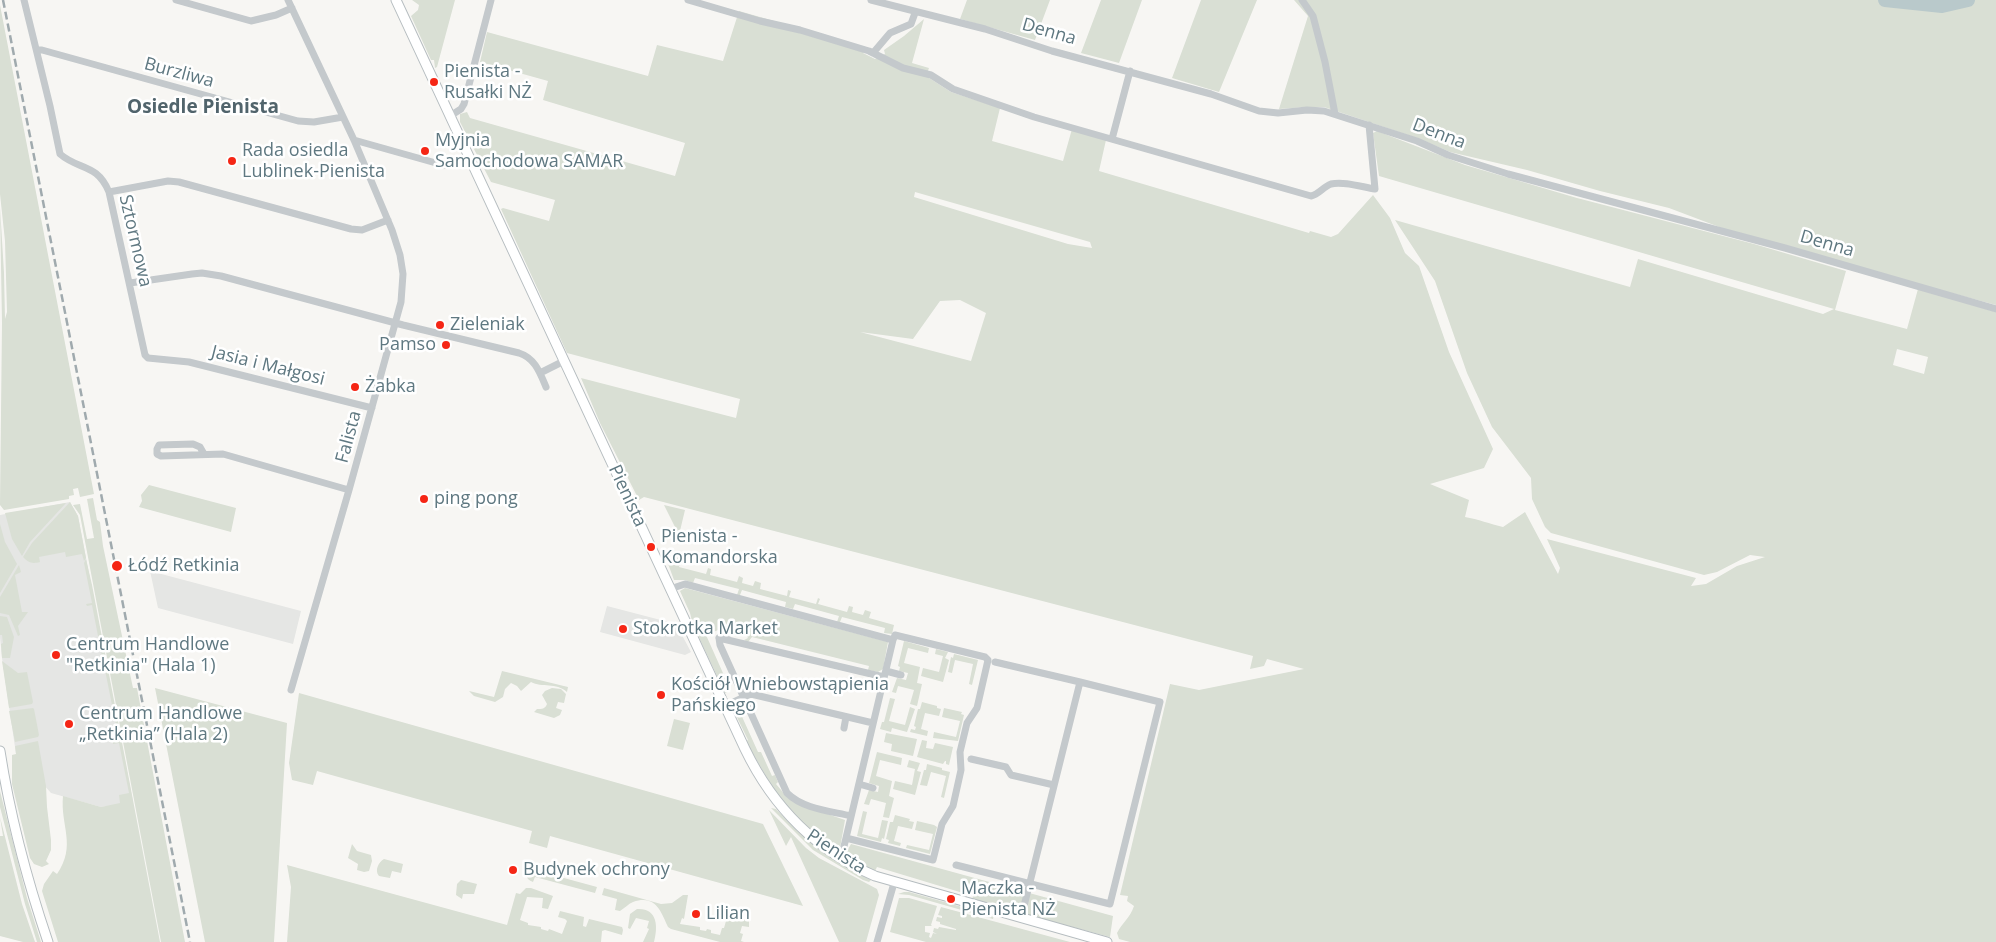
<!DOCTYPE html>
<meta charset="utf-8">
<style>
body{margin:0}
canvas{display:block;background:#f7f6f3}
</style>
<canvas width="1996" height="942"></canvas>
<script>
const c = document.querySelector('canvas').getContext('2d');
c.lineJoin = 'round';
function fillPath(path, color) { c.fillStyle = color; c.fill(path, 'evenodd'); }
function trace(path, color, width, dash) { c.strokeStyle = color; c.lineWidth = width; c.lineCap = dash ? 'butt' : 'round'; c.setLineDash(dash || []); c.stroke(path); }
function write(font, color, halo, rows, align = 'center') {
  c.font = font + ' "Open Sans",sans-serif'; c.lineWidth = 5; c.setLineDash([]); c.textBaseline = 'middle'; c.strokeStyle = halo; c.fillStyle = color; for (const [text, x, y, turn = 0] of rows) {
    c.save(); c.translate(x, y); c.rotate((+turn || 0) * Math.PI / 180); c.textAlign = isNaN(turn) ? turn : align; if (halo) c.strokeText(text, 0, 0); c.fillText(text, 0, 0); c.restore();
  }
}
fillPath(new Path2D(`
 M 70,502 L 78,516 L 133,802 L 101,807 L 51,793 L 16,754 L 2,658 L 0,637 L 0,515 Z
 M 150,571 L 301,611 L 293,644 L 158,608 Z
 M 607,606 L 676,624 L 691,652 L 685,655 L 600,632 Z`), '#e5e6e4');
fillPath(new Path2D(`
 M 412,0 L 455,0 L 437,67 L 435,68 L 434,60 L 431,60 L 411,16 L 418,10 L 419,5 Z
 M 967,0 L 1050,0 L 1035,40 L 960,19 Z
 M 1101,0 L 1142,0 L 1119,63 L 1081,53 Z
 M 1201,0 L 1257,0 L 1219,92 L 1172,78 Z
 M 1294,0 L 1996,0 L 1996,305 L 1751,239 L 1669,208 L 1600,191 L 1527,170 L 1450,152 L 1420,139 L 1324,107 L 1306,107 L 1279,109 L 1308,16 Z
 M 0,5 L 94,494 L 80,497 L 78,488 L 73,489 L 74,495 L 69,496 L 69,499 L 4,510 L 0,505 L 2,323 L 0,207 L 4,273 L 5,319 L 7,312 L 5,241 L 0,194 Z
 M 739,11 L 865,47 L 863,53 L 875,59 L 885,54 L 884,50 L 904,36 L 924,19 L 912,63 L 929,68 L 926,76 L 951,92 L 1000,108 L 992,141 L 1063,161 L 1072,129 L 1106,140 L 1099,171 L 1309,233 L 1310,231 L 1331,237 L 1338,234 L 1373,195 L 1390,218 L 1405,253 L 1419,266 L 1449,352 L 1493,449 L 1484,468 L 1430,484 L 1469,500 L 1465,517 C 1478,519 1490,524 1503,527 L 1525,512 L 1558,574 L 1560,568 L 1547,539 L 1696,578 L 1691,586 L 1706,584 L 1737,566 L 1765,557 L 1750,555 L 1717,572 L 1704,575 L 1551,533 L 1545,527 L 1532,499 L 1531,478 L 1492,427 L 1467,373 L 1435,281 L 1395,220 L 1630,287 L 1638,259 L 1823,314 L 1834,309 L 1379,176 L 1373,133 L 1377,131 L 1465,165 L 1577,198 L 1754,244 L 1846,271 L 1835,310 L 1907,329 L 1918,289 L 1996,312 L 1996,942 L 1130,942 L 1119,939 L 1117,933 C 1122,923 1130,918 1134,906 L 1127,901 L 1128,896 L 1120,895 L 1170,684 L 1199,690 L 1304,669 L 1267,659 L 1264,666 L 1250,669 L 1253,656 L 644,497 L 639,500 L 600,423 L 581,378 L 736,418 L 740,399 L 567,353 L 501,209 L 503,208 L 549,221 L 555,200 L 491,182 L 460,122 L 460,114 L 467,112 L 470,118 L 675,176 L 685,143 L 543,100 L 548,81 L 480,62 L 487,32 L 648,76 L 657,45 L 723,61 ZM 915,192 L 1090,242 L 1092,248 L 1068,244 L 914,197 ZM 960,300 L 986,313 L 971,361 L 860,332 L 913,339 L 940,301 ZM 1897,349 L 1928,357 L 1924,374 L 1893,365 Z
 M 149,485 L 236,508 L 231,532 L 139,507 L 142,501 L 141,495 Z
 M 93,498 L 97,520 L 100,522 L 103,546 L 133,688 L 137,688 L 185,942 L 161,942 L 80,515 L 73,505 L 80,504 L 87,539 L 94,538 L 87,499 Z
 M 70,502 L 78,516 L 86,558 L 84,561 L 82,554 L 66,557 L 65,552 L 39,557 L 40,562 C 32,564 29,563 23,557 L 32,543 Z
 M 66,503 L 30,542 L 22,556 L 12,539 L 5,513 Z
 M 664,505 L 685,510 L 679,535 Z
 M 0,524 L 5,542 L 17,564 L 0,593 Z
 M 676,556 L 681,561 L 679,567 L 706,574 L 708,568 L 711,569 L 710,575 L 737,582 L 739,576 L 743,578 L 742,583 L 753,586 L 755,581 L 761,583 L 760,589 L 787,596 L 788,590 L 791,591 L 789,597 L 816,604 L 818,598 L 820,599 L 818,604 L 847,612 L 849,606 L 853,607 L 852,612 L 863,615 L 865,610 L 871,612 L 869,618 L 894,625 L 892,634 L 884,633 L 885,628 L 842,617 L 840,622 L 837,622 L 839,616 L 795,604 L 793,609 L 785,607 L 786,602 L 742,590 L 740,595 L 737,595 L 739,589 L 695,578 L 693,583 L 685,580 L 674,580 L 667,561 Z
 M 86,559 L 92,585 L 160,942 L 58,942 L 42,891 L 44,884 L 53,871 L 57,874 C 77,845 60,826 63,796 L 101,807 L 120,803 L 119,795 L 129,793 L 119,743 L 113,744 L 113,742 L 119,740 L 105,670 L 99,670 L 99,668 L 104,667 L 92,605 L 87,606 L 86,604 L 92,603 L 84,563 Z
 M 19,565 L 21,572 L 15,575 L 22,612 L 28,612 L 18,626 L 20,635 L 18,636 L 9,615 L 0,613 L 0,597 Z
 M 685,588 L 888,642 L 883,669 L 878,672 L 868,670 L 869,666 L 752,637 L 748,642 L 744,640 L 748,638 L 746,634 L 723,628 L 706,635 L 731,691 L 725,693 L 693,625 L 690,613 L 680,591 Z
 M 0,616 L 7,617 L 14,637 L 10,658 L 2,658 L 1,644 L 3,643 L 2,635 L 0,635 Z
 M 904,641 L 929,648 L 928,653 L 908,648 L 904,663 L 920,667 L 917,683 L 922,684 L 917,706 L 910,704 L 914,690 L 898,686 L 896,693 L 892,692 L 897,678 L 906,680 L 908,673 L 899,671 L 900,667 L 898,666 Z
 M 936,649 L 948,652 L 945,658 L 949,660 L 943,682 L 921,676 L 923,668 L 939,672 L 943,656 L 935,654 Z
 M 954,654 L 978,660 L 972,685 L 969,684 L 973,664 L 955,660 L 952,673 L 948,672 L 951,657 L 953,658 Z
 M 2,661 L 18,673 L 27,672 L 33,702 L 32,704 L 9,708 Z
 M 502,671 L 568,687 L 567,692 C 556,682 542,688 531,682 L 521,691 L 517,686 L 511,683 L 505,689 L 503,697 L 495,702 L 474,696 L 469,691 L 494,697 Z
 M 155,688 L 287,723 L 274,942 L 205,942 Z
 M 552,688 L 561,689 L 566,694 L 564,703 L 558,702 L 556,708 L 562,710 L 560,715 L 554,718 L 534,712 L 537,709 C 542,709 545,709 547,704 L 542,695 L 545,691 Z
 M 299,693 L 763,824 L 803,906 L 550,836 L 547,848 L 529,843 L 532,831 L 317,771 L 313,785 L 292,780 L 289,763 Z
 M 890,698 L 895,699 L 889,721 L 905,725 L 910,707 L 915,709 L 907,732 L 892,728 L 891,732 L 880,729 L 882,722 L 884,722 Z
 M 922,702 L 937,706 L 937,708 L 941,709 L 939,716 L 925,713 L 921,729 L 928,731 L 927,736 L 910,732 L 911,729 L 915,730 L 916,727 L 914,726 L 918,709 L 920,709 Z
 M 737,704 L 744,706 L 737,709 L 739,710 L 758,752 L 761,752 L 772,776 L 775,775 L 778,782 L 776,784 L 787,797 L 795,803 L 845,820 L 840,848 L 836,849 C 796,831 766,778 746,741 L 748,740 L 733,709 Z
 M 33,708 L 34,709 L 39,735 L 38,737 L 15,742 L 9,711 Z
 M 944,708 L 962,712 L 961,714 L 964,715 L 958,741 L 933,738 L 934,732 L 956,737 L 960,721 L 942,717 Z
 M 674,719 L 690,723 L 683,750 L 667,746 Z
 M 886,733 L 917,739 L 913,756 L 891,751 L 892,744 L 884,742 Z
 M 922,740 L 927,741 L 926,748 L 933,749 L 935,743 L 953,747 L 949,765 L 946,764 L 946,761 L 945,761 L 943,764 L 917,757 Z
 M 38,741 L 46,786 L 47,807 L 51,840 L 51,850 L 46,861 L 49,864 L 42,867 L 34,864 L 30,858 L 12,784 L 12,755 L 16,754 L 15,746 Z
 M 877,752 L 902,758 L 901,765 L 880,760 L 876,776 L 892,781 L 889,796 L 894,798 L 889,818 L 883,817 L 886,803 L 871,799 L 869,805 L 864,804 L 869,790 L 878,792 L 879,786 L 869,783 Z
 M 909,760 L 920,763 L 917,771 L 921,772 L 915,795 L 893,789 L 895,781 L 912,785 L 915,769 L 907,767 Z
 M 927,764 L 942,768 L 942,770 L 950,772 L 944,798 L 941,797 L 946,776 L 931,772 L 927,786 L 920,785 L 924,770 L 926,770 Z
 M 0,791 L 27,898 L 41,942 L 37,942 L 25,904 L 0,807 Z
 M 771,808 L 776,809 C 804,839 834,862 871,880 L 869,882 L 863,880 L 813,850 Z
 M 769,810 L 806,848 L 819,858 L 877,889 L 879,895 L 866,942 L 839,942 L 791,837 L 786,846 Z
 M 863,811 L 867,812 L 862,834 L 878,838 L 882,820 L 888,821 L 884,839 L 882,838 L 881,842 L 857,836 Z
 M 895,815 L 910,819 L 909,821 L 914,822 L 912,829 L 898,826 L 894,841 L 901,843 L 900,846 L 888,843 L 889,840 L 886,839 L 890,822 L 893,822 Z
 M 0,817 L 22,904 L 35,942 L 23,942 L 0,936 L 0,836 L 3,836 Z
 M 917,821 L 934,825 L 937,827 L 930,854 L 906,848 L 907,845 L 929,850 L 933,834 L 915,830 Z
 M 352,844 L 357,851 L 371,855 L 372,861 L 369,871 L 364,872 L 357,870 L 358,864 L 348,858 Z
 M 851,844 L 1113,916 L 1110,937 L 972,900 L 973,896 L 877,867 L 875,871 L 849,859 L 847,851 Z
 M 384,859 L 403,864 L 401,873 L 392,871 L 390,878 L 379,876 C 374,870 379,862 384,859 Z
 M 287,865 L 507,925 L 516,893 L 520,894 L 526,888 L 531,888 L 553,896 L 548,909 L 542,908 L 543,898 L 527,897 L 520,920 L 528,923 L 528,925 L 541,927 L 541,929 L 548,931 L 549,929 L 562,934 L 567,921 L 565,919 L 558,917 L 560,911 L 584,917 L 583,926 L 586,927 L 589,919 L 622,927 L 623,930 L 622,935 L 605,930 L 602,931 L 601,942 L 287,942 L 291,887 Z
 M 527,868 L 597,887 L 595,893 L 535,877 L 533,882 C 525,879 526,875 527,868 Z
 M 461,880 L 477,884 L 474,894 L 463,894 L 462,899 L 456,895 L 457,884 Z
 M 604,888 L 661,904 L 672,903 L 683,895 L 688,895 L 684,919 L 682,918 L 680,924 L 700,927 L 700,930 L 706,931 L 707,929 L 711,930 L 711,933 L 720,935 L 722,928 L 724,928 L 726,921 L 719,919 L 721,914 L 725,912 L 730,914 L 730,919 L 732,922 L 744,919 L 749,921 L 749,927 L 742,926 L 740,933 L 743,934 L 741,941 L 744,942 L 720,942 L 671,929 L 668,927 C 661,912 656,894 633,902 C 628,904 625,908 620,911 L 615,910 L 617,899 L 602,895 Z
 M 904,892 L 909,892 L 994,916 L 993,919 L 909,895 L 898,894 Z
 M 899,898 L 909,898 L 937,906 L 931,925 L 932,926 L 925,926 L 925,932 L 930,933 L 929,937 L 931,938 L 933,933 L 937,934 L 933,932 L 934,928 L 938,929 L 939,927 L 956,930 L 956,929 L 940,924 L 940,922 L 936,921 L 937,917 L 942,918 L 942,916 L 938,915 L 941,907 L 1070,942 L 926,942 L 890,932 Z
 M 637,909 C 658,908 658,927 654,942 L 643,942 L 649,929 L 647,928 L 649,921 L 636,918 L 630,929 L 628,928 L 630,914 Z`), '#d9dfd4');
trace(new Path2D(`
 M 1885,0 L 1942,6 L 1968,0`), '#b9c9cb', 14);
const secondary = new Path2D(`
 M 396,0 L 745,749 C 773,807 815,850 875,876 L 1107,942
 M 0,751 C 10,816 27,880 48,942`);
trace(secondary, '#b6bdc0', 11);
trace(new Path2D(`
 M 24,0 L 50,106 L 60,154 C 78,170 97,163 109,192 L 145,355 L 148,358 L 189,362 L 372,408
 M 176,0 L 251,21 L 276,15 L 292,8
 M 288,0 L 354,140 L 392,230 L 400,255 L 403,274 L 401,302 L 349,490 L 291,690
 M 688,0 L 760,21 L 800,30 L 869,51 L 903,68 L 931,75 L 953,89 L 1034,117 L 1311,196 C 1319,194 1323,187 1331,184 C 1344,181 1362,187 1375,189 L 1369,125
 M 871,0 L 985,29 L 1052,51 L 1211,94 L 1259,111 L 1278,113 L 1307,110 L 1324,111 L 1417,141 L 1448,155 L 1508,174 L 1785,248 L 1996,309
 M 1302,0 L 1313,16 L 1325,62 L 1335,114
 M 37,50 L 42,50 L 298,121 L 314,122 L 343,117
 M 873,53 L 890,33 L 911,24 L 915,13
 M 450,116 L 461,109 L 464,104 L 491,0
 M 1112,139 L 1130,71
 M 354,140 L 443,165 L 452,165 L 469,157
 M 109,192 L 168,181 L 179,182 L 351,229 L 362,230 L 388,220
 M 130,283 L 192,274 L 202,273 L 221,276 L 403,325 L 519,353 C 535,358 540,373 546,387
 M 540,373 L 564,361
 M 204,454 L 200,447 L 193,444 L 159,445 L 157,449 L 157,454 L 161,456 L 223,454 L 349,490
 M 670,589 L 685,584 L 893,640 L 895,635 L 899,636 L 985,657 L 988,660 L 977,708 L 967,723 L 960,752 L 961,770 L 953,806 L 942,824 L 933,860 L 846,838
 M 719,638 L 724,632 L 729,633
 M 995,662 L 1080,682 L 1021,918
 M 886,671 L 901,675
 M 725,706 L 751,694 L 873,723
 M 844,728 L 846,717
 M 971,759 L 1006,767 L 1011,775 L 1054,785
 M 859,784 L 873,788
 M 851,816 C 830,811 803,809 787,793 L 720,645 L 719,638 L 884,677
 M 841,859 L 893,640
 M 956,865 L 1110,904 L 1160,702 L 1080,682
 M 877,942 L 894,883`), '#c4c9cc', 7);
trace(secondary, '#fff', 9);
trace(new Path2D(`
 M 3,0 L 190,942`), '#a0aaae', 2.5, [8, 4]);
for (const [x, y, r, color] of [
 [434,82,5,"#f52615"],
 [425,151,5,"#f52615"],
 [232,161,5,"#f52615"],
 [440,325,5,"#f52615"],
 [446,345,5,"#f52615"],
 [355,387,5,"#f52615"],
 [424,499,5,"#f52615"],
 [651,547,5,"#f52615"],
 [117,566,6,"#f52615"],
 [623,629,5,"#f52615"],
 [56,655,5,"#f52615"],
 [661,695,5,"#f52615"],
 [69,724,5,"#f52615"],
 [513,870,5,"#f52615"],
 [951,899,5,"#f52615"],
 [696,914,5,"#f52615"]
]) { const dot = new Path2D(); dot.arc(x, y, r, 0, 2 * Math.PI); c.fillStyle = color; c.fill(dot); trace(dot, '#fff', 2); }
write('18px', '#5f7881', '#fff', [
 ["Denna",1049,32,16],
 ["Burzliwa",179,73,15],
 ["Denna",1439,134,21],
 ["Sztormowa",135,241,77],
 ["Denna",1827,244,16],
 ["Jasia i Małgosi",268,366,14],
 ["Falista",349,437,-75],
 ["Pienista",627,496,65],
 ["Pienista",836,852,33]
]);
write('18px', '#5f7881', '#fff', [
 ["Pienista -",444,72],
 ["Rusałki NŻ",444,93],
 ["Myjnia",435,141],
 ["Samochodowa SAMAR",435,162],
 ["Rada osiedla",242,151],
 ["Lublinek-Pienista",242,172],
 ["Zieleniak",450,325],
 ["Pamso",436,345,"right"],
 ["Żabka",365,387],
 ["ping pong",434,499],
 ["Pienista -",661,537],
 ["Komandorska",661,558],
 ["Łódź Retkinia",128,566],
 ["Stokrotka Market",633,629],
 ["Centrum Handlowe",66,645],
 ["\"Retkinia\" (Hala 1)",66,666],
 ["Kościół Wniebowstąpienia",671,685],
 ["Pańskiego",671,706],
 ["Centrum Handlowe",79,714],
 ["„Retkinia” (Hala 2)",79,735],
 ["Budynek ochrony",523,870],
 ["Maczka -",961,889],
 ["Pienista NŻ",961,910],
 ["Lilian",706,914]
], 'left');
write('bold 19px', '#51646c', '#fff', [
 ["Osiedle Pienista",203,108]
]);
</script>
